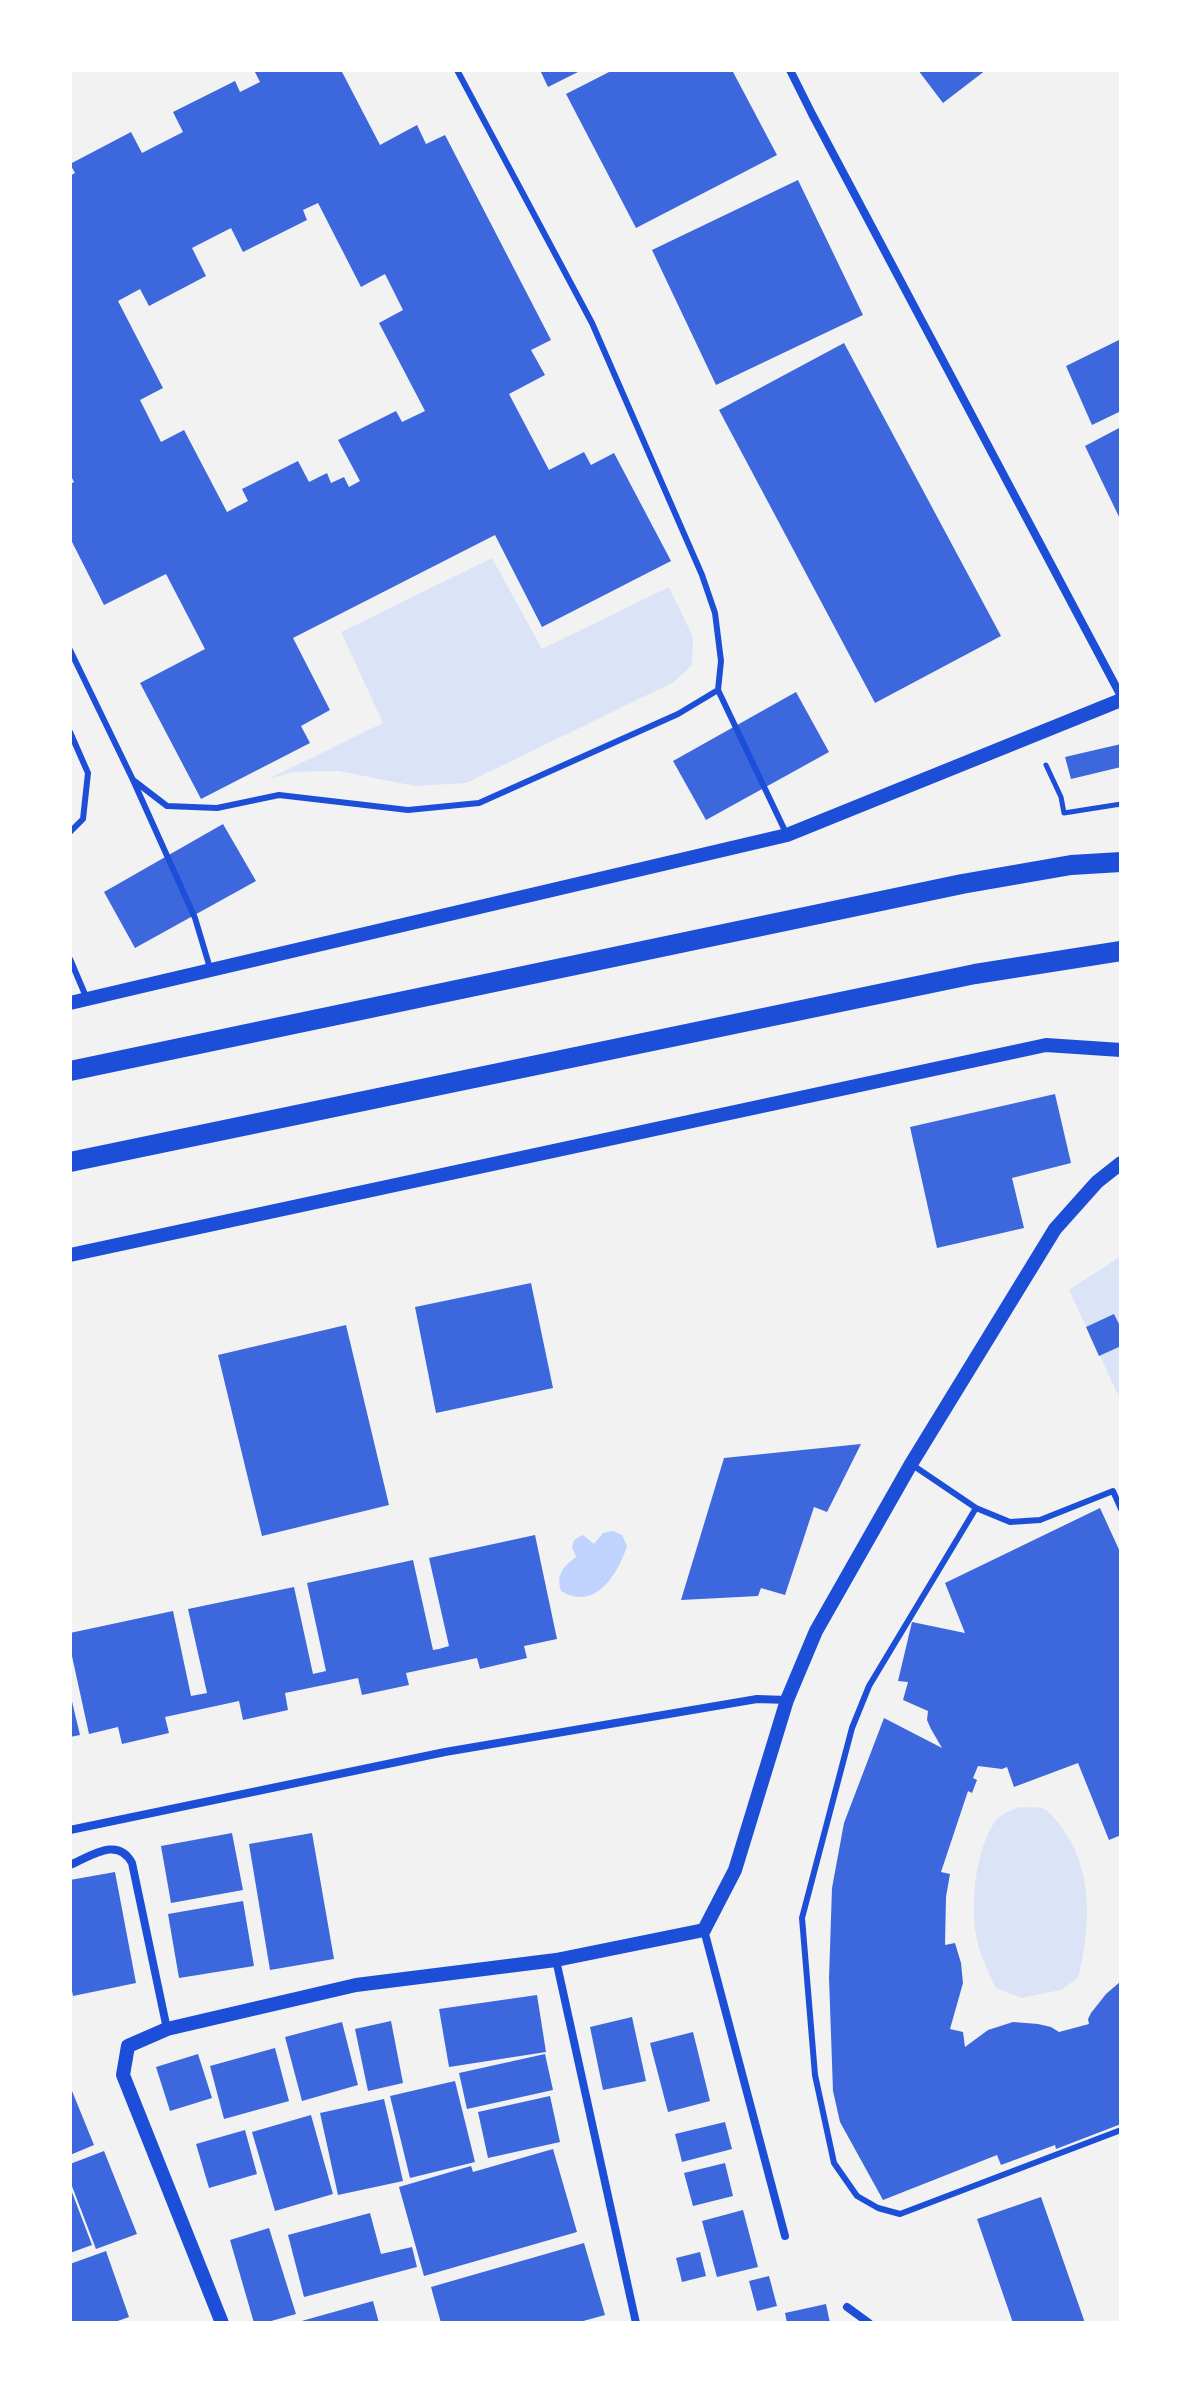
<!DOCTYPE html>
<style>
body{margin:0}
#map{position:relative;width:1191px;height:2393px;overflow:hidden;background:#f2f2f2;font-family:Poppins,sans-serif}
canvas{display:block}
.frame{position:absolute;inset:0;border:72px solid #fff;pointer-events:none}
</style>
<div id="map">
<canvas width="1191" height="2393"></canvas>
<div class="frame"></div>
</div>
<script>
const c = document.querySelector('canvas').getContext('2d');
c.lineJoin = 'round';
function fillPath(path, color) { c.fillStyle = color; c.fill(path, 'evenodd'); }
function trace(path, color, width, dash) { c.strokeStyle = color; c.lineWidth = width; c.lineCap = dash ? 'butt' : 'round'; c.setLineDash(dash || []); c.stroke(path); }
fillPath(new Path2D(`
 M 492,558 L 542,649 L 669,587 L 693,637 L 692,665 L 674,682 L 466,783 L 415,786 L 338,771 L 294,772 L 268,779 L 383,723 L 341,632 Z
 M 1121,1256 L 1121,1401 L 1069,1290 Z
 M 1018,1807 C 1025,1808 1037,1806 1044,1809 C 1052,1813 1060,1825 1065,1832 C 1094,1876 1090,1929 1078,1978 L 1061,1990 L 1021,1998 L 996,1988 C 988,1971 979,1953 976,1935 C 970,1903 976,1845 997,1819 C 1002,1813 1011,1811 1018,1807 Z`), '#dbe4f7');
fillPath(new Path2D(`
 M 613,1531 L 622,1535 L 627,1546 C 618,1574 595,1612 561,1591 C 556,1574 563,1567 576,1557 L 572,1547 L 574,1540 L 583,1535 L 594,1544 L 603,1533 Z`), '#bfd3fe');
fillPath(new Path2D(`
 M 254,70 L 341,70 L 380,145 L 417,125 L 426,144 L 445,135 L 551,340 L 531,350 L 545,375 L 509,394 L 549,470 L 584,452 L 591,465 L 614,453 L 671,561 L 542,627 L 495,535 L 293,638 L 330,710 L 301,726 L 310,743 L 201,799 L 140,683 L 205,649 L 166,574 L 104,605 L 70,538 L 70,484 L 74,482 L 70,474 L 70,176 L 75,173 L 70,164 L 131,132 L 142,153 L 183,132 L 173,112 L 235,81 L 240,92 L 260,82 ZM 318,203 L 361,287 L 385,274 L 403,310 L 379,323 L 425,411 L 402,422 L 396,411 L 338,440 L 360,481 L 349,487 L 344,477 L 331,483 L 327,473 L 309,482 L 298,461 L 242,489 L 248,501 L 227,512 L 184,430 L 161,442 L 140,400 L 163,388 L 118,301 L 140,289 L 149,306 L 206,276 L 192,248 L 231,228 L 243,252 L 307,220 L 303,210 Z
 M 540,70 L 582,70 L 548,87 Z
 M 613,70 L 732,70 L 777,155 L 636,228 L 566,94 Z
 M 918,70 L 986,70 L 943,103 Z
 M 798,180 L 863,315 L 716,385 L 652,250 Z
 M 1121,339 L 1121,411 L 1092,425 L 1066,366 Z
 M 844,343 L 1001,636 L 875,703 L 719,410 Z
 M 1121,427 L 1121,521 L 1085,446 Z
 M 796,692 L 829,752 L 706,820 L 673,761 Z
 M 1121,744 L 1121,767 L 1071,779 L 1065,757 Z
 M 223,824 L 256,881 L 135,948 L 104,892 Z
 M 1055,1094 L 1071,1163 L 1012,1178 L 1024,1228 L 937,1248 L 910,1127 Z
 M 531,1283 L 553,1388 L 436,1413 L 415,1307 Z
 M 1114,1314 L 1121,1328 L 1121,1346 L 1099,1356 L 1086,1327 Z
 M 346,1325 L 389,1505 L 262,1536 L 218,1355 Z
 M 861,1444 L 827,1512 L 814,1507 L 785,1595 L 761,1588 L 758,1596 L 681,1600 L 724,1458 Z
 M 1100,1508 L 1121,1554 L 1121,1835 L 1109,1840 L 1078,1763 L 1014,1787 L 1007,1767 L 1002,1769 L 978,1766 L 973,1778 L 977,1780 L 972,1793 L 968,1791 L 941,1872 L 950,1874 L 946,1897 L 945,1945 L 955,1943 L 961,1963 L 963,1983 L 950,2029 L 963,2032 L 965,2047 L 988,2030 L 1013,2022 L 1038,2024 L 1051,2027 L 1059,2032 L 1089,2024 L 1088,2019 L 1091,2013 L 1106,1994 L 1121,1981 L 1121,2124 L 1056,2149 L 1055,2145 L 1001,2165 L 997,2155 L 883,2200 L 840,2122 L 833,2091 L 829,1978 L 832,1888 L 844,1823 L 884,1718 L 942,1748 L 931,1729 L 927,1720 L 928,1711 L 903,1700 L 908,1682 L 898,1681 L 912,1622 L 965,1633 L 945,1583 Z
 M 535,1535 L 557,1639 L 524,1646 L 527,1658 L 480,1669 L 477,1658 L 406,1673 L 409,1685 L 362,1695 L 358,1678 L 285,1693 L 288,1710 L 243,1720 L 239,1701 L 165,1717 L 169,1733 L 122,1744 L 118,1727 L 89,1734 L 70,1647 L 70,1633 L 173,1611 L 191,1696 L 207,1693 L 188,1609 L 294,1587 L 313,1674 L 326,1671 L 307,1583 L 413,1560 L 433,1650 L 439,1649 L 449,1646 L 429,1558 Z
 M 70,1693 L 80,1735 L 70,1737 Z
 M 232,1833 L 243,1890 L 171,1903 L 161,1846 Z
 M 312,1833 L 334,1959 L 270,1970 L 249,1844 Z
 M 115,1872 L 136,1983 L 73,1996 L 70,1981 L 70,1880 Z
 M 243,1901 L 254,1966 L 179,1978 L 168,1914 Z
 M 537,1995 L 546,2052 L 449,2067 L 439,2009 Z
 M 632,2017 L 646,2081 L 603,2090 L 590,2027 Z
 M 391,2021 L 403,2083 L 368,2091 L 355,2029 Z
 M 342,2022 L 358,2085 L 302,2101 L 285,2037 Z
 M 693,2032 L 710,2101 L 668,2112 L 650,2043 Z
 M 275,2048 L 289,2101 L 224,2119 L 210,2066 Z
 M 198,2054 L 212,2098 L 170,2111 L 156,2067 Z
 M 545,2054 L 553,2090 L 467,2109 L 459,2073 Z
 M 455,2081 L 475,2162 L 410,2178 L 390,2096 Z
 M 70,2086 L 94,2145 L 70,2155 Z
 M 550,2096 L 560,2142 L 488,2158 L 478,2112 Z
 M 384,2099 L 403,2181 L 338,2195 L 320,2113 Z
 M 311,2115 L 333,2194 L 275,2211 L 252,2132 Z
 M 725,2122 L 732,2149 L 682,2162 L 675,2134 Z
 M 245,2130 L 257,2174 L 209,2188 L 196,2144 Z
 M 553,2149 L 577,2232 L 424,2276 L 399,2187 L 471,2166 L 473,2172 Z
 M 104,2151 L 137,2234 L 96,2249 L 70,2181 L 70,2164 Z
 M 725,2163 L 733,2196 L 693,2206 L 684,2173 Z
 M 70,2187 L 92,2245 L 70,2253 Z
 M 1041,2197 L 1085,2323 L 1013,2323 L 977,2219 Z
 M 743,2210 L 758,2267 L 717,2277 L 702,2221 Z
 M 370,2213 L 381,2254 L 412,2247 L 417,2267 L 304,2297 L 288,2235 Z
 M 269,2228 L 296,2314 L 264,2323 L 254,2323 L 230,2240 Z
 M 584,2243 L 605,2315 L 576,2323 L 441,2323 L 431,2287 Z
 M 106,2251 L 129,2317 L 112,2323 L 70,2323 L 70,2264 Z
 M 700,2252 L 706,2276 L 682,2282 L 676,2258 Z
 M 769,2276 L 777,2306 L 757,2311 L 749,2281 Z
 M 373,2301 L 379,2323 L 298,2323 L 298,2322 Z
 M 826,2304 L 830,2323 L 787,2323 L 785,2313 Z`), '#3d67dc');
trace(new Path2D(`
 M 1046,765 L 1061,797 L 1064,813 L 1121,804`), '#1d4ed8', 5);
trace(new Path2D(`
 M 457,70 L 592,323 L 702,575 L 715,613 L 721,661 L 718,690 L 787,835
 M 70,650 L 133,780 L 195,918 L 210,968
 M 70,732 L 88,773 L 83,819 L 70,832
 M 133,780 L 167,806 L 217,808 L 279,795 L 408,810 L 479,803 L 678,714 L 718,690
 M 70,959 L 87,999
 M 911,1464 L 976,1508 L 1010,1522 L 1040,1520 L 1113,1491 L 1121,1509
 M 976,1508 L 869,1686 L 852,1728 L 802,1918 L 815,2075 L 834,2163 L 857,2196 L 878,2208 L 900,2214 L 1121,2130`), '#1d4ed8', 6);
trace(new Path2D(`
 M 790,70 L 812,114 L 1121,696
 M 70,1830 L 445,1752 L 757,1699 L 787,1700
 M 70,1865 C 91,1856 118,1836 132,1863 L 167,2029
 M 704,1930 L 785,2236
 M 556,1960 L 636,2323
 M 847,2307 L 869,2323`), '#1d4ed8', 8);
trace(new Path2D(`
 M 70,1003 L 787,835 L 1121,700
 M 70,1255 L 1046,1045 L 1121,1050
 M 222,2323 L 123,2075 L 128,2046 L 167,2029 L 356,1985 L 556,1960 L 704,1930 L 735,1870 L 787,1700 L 816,1631 L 911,1464 L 1055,1229 L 1097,1182 L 1121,1163`), '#1d4ed8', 14);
trace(new Path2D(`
 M 70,1071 L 962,884 L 1071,865 L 1121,862
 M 70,1162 L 975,974 L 1121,951`), '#1d4ed8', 20);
</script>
